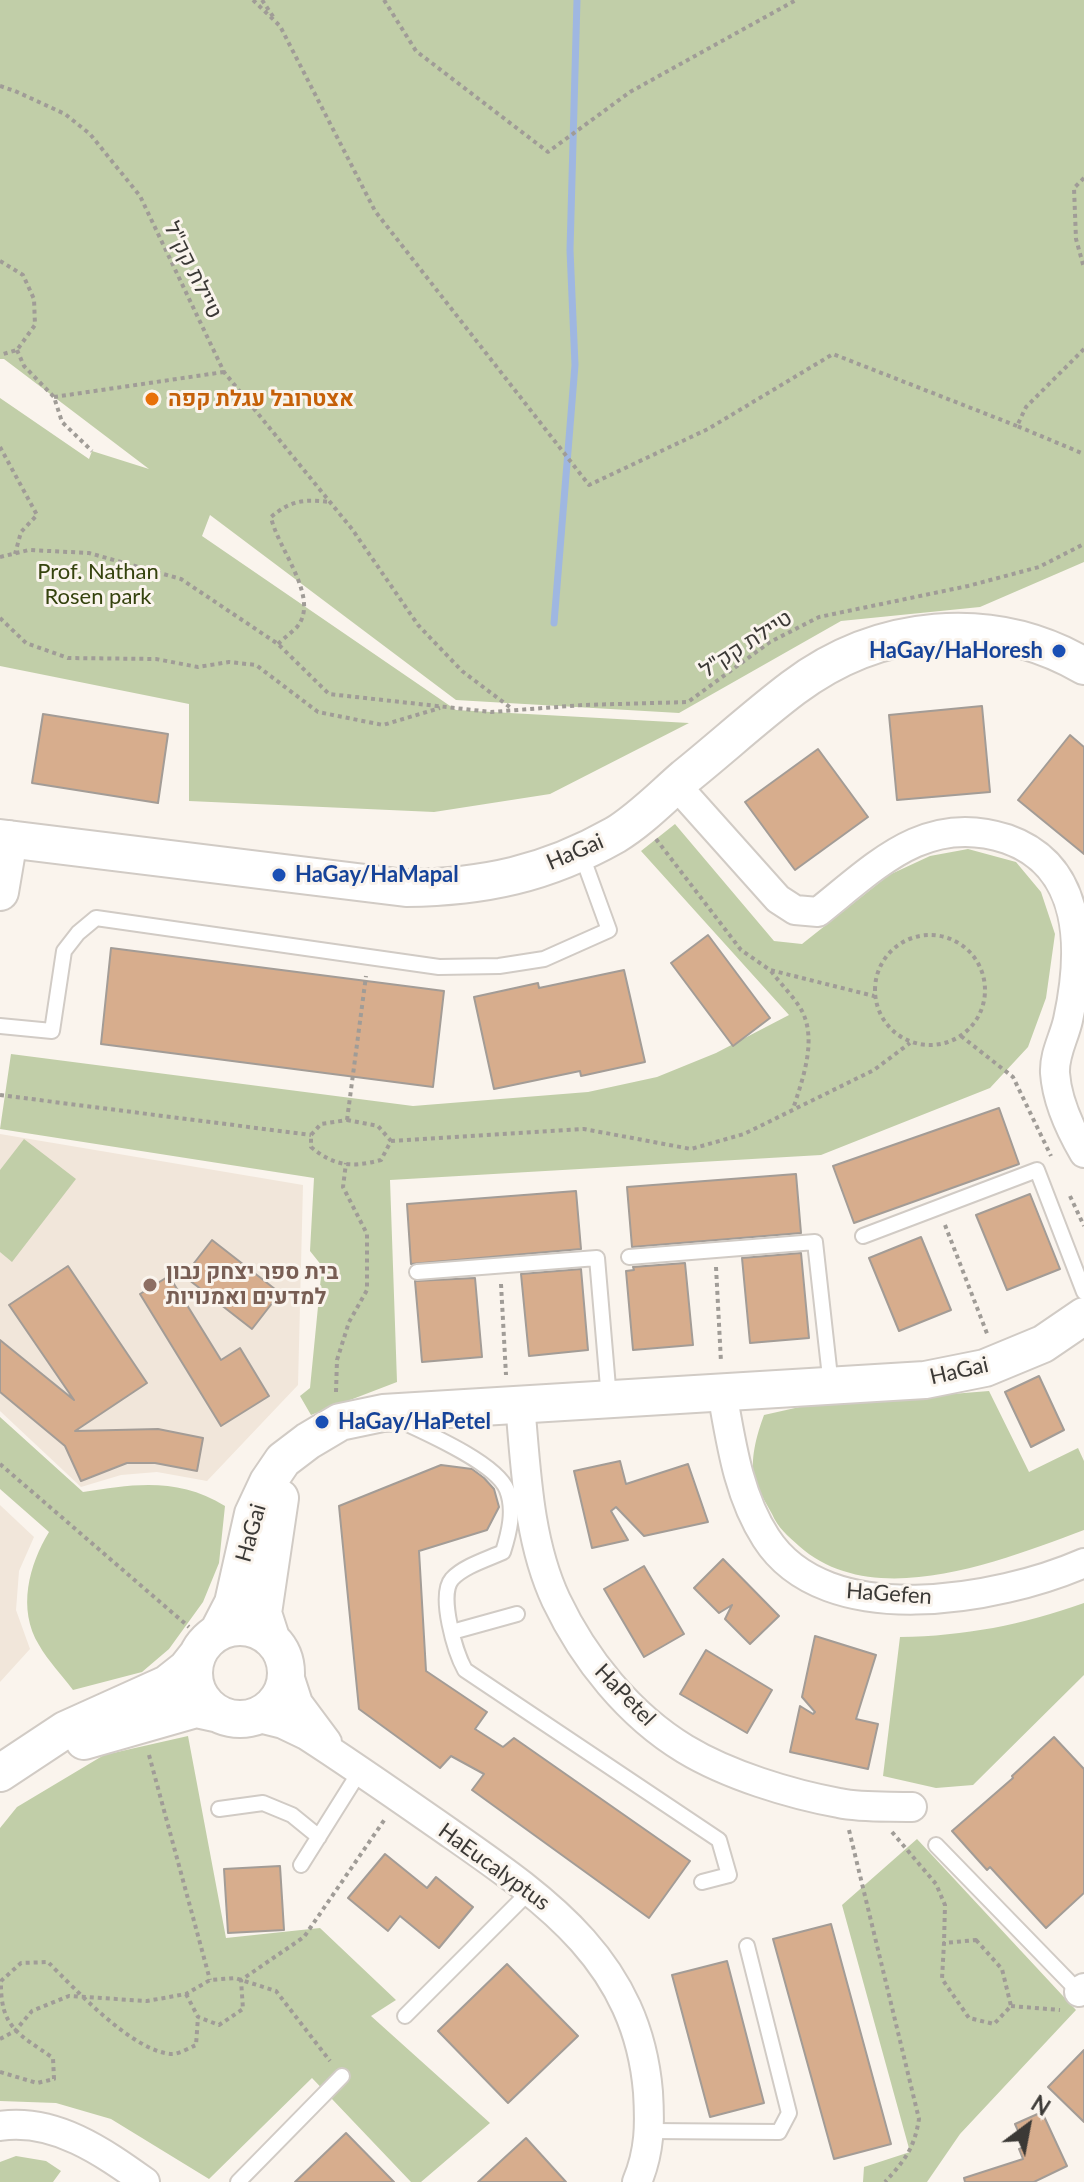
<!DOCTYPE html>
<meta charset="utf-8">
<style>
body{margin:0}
#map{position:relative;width:1084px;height:2182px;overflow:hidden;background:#faf4ed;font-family:Lato,sans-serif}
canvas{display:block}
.north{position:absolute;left:988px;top:2086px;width:80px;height:80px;-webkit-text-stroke:6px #faf4ed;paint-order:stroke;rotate:32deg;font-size:22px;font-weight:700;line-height:32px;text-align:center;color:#3b3936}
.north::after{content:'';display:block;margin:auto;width:28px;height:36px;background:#3b3936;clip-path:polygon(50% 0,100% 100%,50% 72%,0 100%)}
</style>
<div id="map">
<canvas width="1084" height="2182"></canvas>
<div class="north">N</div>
</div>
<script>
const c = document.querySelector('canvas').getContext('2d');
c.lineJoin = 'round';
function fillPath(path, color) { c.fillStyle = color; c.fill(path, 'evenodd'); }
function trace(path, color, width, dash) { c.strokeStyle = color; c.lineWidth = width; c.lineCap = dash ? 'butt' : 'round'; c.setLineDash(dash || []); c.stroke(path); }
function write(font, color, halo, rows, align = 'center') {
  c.font = font + ' Lato,Heebo,sans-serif'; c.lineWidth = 6; c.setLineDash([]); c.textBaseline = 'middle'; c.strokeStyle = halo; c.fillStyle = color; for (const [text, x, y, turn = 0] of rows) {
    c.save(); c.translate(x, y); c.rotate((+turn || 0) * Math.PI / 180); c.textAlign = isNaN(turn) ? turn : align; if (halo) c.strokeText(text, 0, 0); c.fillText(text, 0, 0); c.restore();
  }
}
fillPath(new Path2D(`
 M 0,1134 L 303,1185 L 298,1385 L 207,1481 L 157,1472 L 121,1475 L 81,1487 L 0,1411 Z
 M 0,1505 L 34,1537 L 19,1571 L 16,1610 L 30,1649 L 0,1682 Z`), '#f1e6da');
fillPath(new Path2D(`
 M 0,0 L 1084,0 L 1084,562 L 980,607 L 841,621 L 679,713 L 456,700 L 210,515 L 202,536 L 456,710 L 689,723 L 550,794 L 434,812 L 189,801 L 189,704 L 0,666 L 0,398 L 89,459 L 92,451 L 149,469 L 4,359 L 0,359 Z
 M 675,824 L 774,941 L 802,944 L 889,875 L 930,856 L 968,849 L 1016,862 L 1041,892 L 1055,934 L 1046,998 L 1028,1047 L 990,1088 L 821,1155 L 390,1180 L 397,1382 L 311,1415 L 300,1396 L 310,1388 L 322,1266 L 310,1251 L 314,1178 L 0,1129 L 11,1054 L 413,1106 L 588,1092 L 657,1077 L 716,1053 L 789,1015 L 641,851 Z
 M 24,1139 L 76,1179 L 12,1262 L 0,1252 L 0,1170 Z
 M 989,1391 L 1029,1472 L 1078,1448 L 1084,1461 L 1084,1530 C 1003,1560 874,1613 799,1546 C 788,1536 778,1528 772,1514 C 766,1503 759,1492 755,1481 C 749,1461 757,1434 764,1415 L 804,1406 Z
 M 0,1417 L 83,1492 C 134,1484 178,1477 225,1506 L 219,1563 L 203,1602 L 169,1649 L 142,1672 L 73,1690 C 62,1675 48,1661 39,1645 C 17,1609 29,1565 49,1532 L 0,1489 Z
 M 1084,1603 L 1084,1675 L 973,1785 L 936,1788 L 883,1776 L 900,1637 C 966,1636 1021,1625 1084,1603 Z
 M 188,1736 L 226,1938 L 320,1928 L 396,2000 L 371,2016 L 490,2123 L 421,2182 L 411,2182 L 312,2078 L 209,2179 L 111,2119 L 56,2103 L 0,2101 L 0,1828 L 17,1807 L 104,1755 Z
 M 917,1839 L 1076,2010 L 960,2134 L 927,2182 L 863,2182 L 864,2167 L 910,2152 L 842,1905 Z
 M 16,2156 L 46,2161 L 61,2171 L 53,2182 L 0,2182 L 0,2162 Z`), '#c1cea8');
trace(new Path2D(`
 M 554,623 L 575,365 L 570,250 L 577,0`), '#9fb7e1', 7);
const building = new Path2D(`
 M 982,706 L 990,792 L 897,800 L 889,715 Z
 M 43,714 L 168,734 L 158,803 L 32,783 Z
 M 1070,735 L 1084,747 L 1084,854 L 1018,800 Z
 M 818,749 L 868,817 L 795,870 L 745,802 Z
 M 708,935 L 770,1018 L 733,1046 L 671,963 Z
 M 111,948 L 444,991 L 433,1087 L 101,1044 Z
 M 624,970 L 645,1062 L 581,1076 L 580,1071 L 494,1089 L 474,997 L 538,983 L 539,988 Z
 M 999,1108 L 1019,1164 L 854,1223 L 833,1166 Z
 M 796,1174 L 801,1233 L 632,1247 L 627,1187 Z
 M 576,1191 L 581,1249 L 411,1264 L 407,1204 Z
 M 1030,1194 L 1060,1269 L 1007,1290 L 976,1215 Z
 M 921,1237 L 951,1310 L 899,1331 L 869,1258 Z
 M 212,1240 L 280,1293 L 252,1329 L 184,1276 Z
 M 801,1253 L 809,1338 L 750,1343 L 742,1258 Z
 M 685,1263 L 693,1345 L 633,1350 L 626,1271 L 634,1270 L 633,1267 Z
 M 68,1266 L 147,1383 L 75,1431 L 158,1429 L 203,1438 L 197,1471 L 155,1463 L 127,1463 L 81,1481 L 65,1446 L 0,1392 L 0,1340 L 74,1400 L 9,1305 Z
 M 581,1269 L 588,1350 L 529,1356 L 521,1274 Z
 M 169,1276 L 221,1360 L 240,1348 L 269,1396 L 221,1426 L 140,1294 Z
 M 475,1278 L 482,1357 L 422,1362 L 415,1281 Z
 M 1039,1376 L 1064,1430 L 1031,1447 L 1005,1392 Z
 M 620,1461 L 626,1484 L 688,1464 L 708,1522 L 644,1536 L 616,1507 L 611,1511 L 628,1540 L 592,1548 L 574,1471 Z
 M 441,1465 L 472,1469 L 484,1478 L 494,1489 L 499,1507 L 487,1530 L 419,1551 L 426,1671 L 487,1712 L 475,1729 L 503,1747 L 514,1738 L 690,1861 L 649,1918 L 472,1790 L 484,1774 L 451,1756 L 440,1768 L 359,1709 L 339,1506 Z
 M 723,1559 L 779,1616 L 750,1644 L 725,1619 L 732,1605 L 719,1613 L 694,1588 Z
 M 644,1566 L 684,1634 L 644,1657 L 604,1589 Z
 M 815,1636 L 876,1655 L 856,1719 L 878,1724 L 868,1769 L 790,1752 L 800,1706 L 813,1714 L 815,1712 L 802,1697 Z
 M 706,1650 L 772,1690 L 747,1733 L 680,1694 Z
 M 1054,1737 L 1084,1769 L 1084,1893 L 1046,1928 L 990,1867 L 987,1870 L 952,1831 L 1013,1778 L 1012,1776 Z
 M 385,1854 L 427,1888 L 436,1877 L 473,1907 L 439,1948 L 400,1916 L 388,1931 L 348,1898 Z
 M 280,1866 L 284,1930 L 228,1933 L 224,1869 Z
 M 831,1924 L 891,2144 L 834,2159 L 773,1939 Z
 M 727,1961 L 764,2103 L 710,2117 L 672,1975 Z
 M 507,1964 L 578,2036 L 508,2103 L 438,2031 Z
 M 1084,2050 L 1084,2122 L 1048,2087 Z
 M 1042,2112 L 1067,2166 L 1034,2182 L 965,2182 L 964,2178 L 1023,2159 L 1019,2149 L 1025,2147 L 1015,2124 Z
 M 346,2133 L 394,2182 L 295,2182 Z
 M 526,2138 L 566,2182 L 478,2182 Z`);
fillPath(building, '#d7ad8d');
trace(building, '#a39c96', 2);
const service = new Path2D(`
 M 0,1026 L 52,1031 L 64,951 L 78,933 L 96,918 L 439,967 L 499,966 L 544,959 L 609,930 L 581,853
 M 863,1236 L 1037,1170 L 1084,1292
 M 629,1257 L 815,1242 L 831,1386
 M 417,1272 L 597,1258 L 609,1399
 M 403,1422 C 429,1434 497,1464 507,1490 C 515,1510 509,1533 503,1552 C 488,1559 464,1566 452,1579 C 438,1595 455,1652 465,1670 L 719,1840 L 729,1875 L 702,1882
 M 452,1632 L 517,1614
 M 219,1809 L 263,1803 L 292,1815 L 319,1837
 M 936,1845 L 1079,1992
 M 301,1865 L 360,1771
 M 405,2016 L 531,1890
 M 651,2131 L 779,2132 L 789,2113 L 747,1946
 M 238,2182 L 342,2076`);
const minor = new Path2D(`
 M 676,785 L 778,899 L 795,910 L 818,912 C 876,866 926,812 1007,839 C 1084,866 1083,951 1068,1020 C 1064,1038 1054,1054 1055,1073 C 1057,1102 1070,1129 1084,1153
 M 722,1392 C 731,1442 738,1495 766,1538 C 826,1632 999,1600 1084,1563
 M 520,1404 C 526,1469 528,1540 556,1600 C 584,1659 629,1715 685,1749 C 728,1775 790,1794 839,1803 C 863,1808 888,1806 912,1807
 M 286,1666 L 298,1703 L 327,1742
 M 255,1717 L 283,1724 L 306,1735 C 354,1766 401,1799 447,1831 C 546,1900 637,1961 648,2092 C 650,2124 650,2151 637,2182
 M 1079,1992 L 1084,1988
 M 0,2126 C 55,2118 103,2152 145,2182`);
const tertiary = new Path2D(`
 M 0,838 L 406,888 C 484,887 546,874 615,835 C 640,820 663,796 685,777 C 721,748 756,716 793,688 C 878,624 991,612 1084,666
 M 0,892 L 9,839
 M194 1673a46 46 0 1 1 92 0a46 46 0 1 1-92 0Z
 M 218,1632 L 233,1603 L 253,1514 L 268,1482 L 283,1460 L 308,1441 L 340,1422 L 383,1413 L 925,1380 L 985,1368 L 1043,1344 L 1084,1316
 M 271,1638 L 263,1613 L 280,1498
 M 84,1741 L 196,1709 L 219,1714
 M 0,1773 L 65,1730 L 167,1684 L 186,1669 L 197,1655`);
trace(service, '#d1cbc5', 18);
trace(minor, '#d1cbc5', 32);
trace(tertiary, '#d1cbc5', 40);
trace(new Path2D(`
 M 253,0 L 280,26 L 375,211 L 589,485 L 708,429 L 833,354 L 1017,426
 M 262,0 L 274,18
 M 384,0 L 416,51 L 548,152 L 630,92 L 796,0
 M 0,86 L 15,91 L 65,114 L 90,134 L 140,196 L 224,372 L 352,529 L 418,625 L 462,671 L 511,708
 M 1084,178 L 1074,188 L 1076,239 L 1084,268
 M 0,261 L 23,275 L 34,299 L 35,325 L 17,350 L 0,355
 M 1084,349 L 1026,407 L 1017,426 L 1084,454
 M 17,350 L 24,366 L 54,397 L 62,422 L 92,451
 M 54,397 L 224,372
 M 0,447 L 37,515 L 21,532 L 15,554
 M 0,557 L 29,550 L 89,553 L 181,579 L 278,644 L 329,694 L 491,712 L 583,705 L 688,702 L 770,642 L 819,617 L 968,586 L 1039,567 L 1084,544
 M 0,618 L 26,643 L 68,658 L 156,659 L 198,667 L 229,662 L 256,665 L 318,712 L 383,725 L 440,708
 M 278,644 C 284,638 291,633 297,627 C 321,598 277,548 271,517 C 291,500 305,499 330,502
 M 656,839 L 741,950 L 770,970 L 874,996
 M875 990a55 55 0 1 1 110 0a55 55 0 1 1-110 0Z
 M 771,971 C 780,983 791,994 799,1006 C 819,1036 803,1078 793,1109
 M 961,1036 L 1013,1077 L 1051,1156
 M 0,1095 L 311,1135
 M 347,1120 L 378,1126 L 391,1141 L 381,1160 C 351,1168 334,1166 311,1147 L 311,1135 L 321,1124 Z
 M 347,1120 L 366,976
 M 391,1141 L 584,1129 L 691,1149 L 744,1134 L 874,1070 L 910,1043
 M 1070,1196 L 1084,1226
 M 945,1225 L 988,1336
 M 716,1267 L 721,1362
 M 501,1284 L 506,1375
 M 336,1392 L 337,1360 L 349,1322 L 367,1290 L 367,1234 L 343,1187 L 346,1163
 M 0,1464 L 189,1627
 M 149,1755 L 210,1980
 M 849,1830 L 919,2119 C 914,2149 905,2160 885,2182
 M 892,1832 L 936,1884 L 945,1905 L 944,1943
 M 976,1940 L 1002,1969 L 1011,2006 L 994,2024 L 969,2018 L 942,1979 L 944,1943 Z
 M 186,1994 L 198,2017 L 219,2025 L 243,2009 L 241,1980 L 304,1937 L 385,1819
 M 1011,2006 L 1060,2010
 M 0,2039 L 15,2031 L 32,2011 L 69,1996 L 147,2001 L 186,1994 L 210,1980 L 235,1978 L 276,1991 L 330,2061
 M 0,2072 L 37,2083 L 54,2079 L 53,2058 C 19,2034 0,2028 1,1981 L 21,1963 L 48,1962 C 75,1989 133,2052 172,2054 C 179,2054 189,2048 196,2045 L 198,2017`), '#a09c97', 4, [4, 4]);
trace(service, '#fff', 14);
trace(minor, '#fff', 28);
trace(tertiary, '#fff', 36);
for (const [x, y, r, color] of [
 [152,399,8,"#e8710a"],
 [1059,651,8,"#1a4fb4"],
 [279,875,8,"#1a4fb4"],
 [150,1285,8,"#8d6e63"],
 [322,1422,8,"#1a4fb4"]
]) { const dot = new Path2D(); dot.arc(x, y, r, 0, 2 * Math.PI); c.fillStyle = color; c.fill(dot); trace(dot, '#faf4ed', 3); }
write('22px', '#3b3936', '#faf4ed', [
 ["טיילת קק\"ל",193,270,64],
 ["טיילת קק\"ל",746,644,-33],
 ["HaGai",575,852,-23],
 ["HaGai",959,1371,-13],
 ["HaGai",251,1533,-74],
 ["HaGefen",889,1594,4],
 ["HaPetel",625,1695,46],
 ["HaEucalyptus",494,1867,36]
]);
write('bold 22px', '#c56008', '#faf4ed', [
 ["אצטרובל עגלת קפה",168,399]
], 'left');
write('22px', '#35430e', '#faf4ed', [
 ["Prof. Nathan",98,572],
 ["Rosen park",98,597]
]);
write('bold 22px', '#164399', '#faf4ed', [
 ["HaGay/HaHoresh",1043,651,"right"],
 ["HaGay/HaMapal",295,875],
 ["HaGay/HaPetel",338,1422]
], 'left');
write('bold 22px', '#785e54', '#faf4ed', [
 ["בית ספר יצחק נבון",166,1272],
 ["למדעים ואמנויות",166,1297]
], 'left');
</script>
